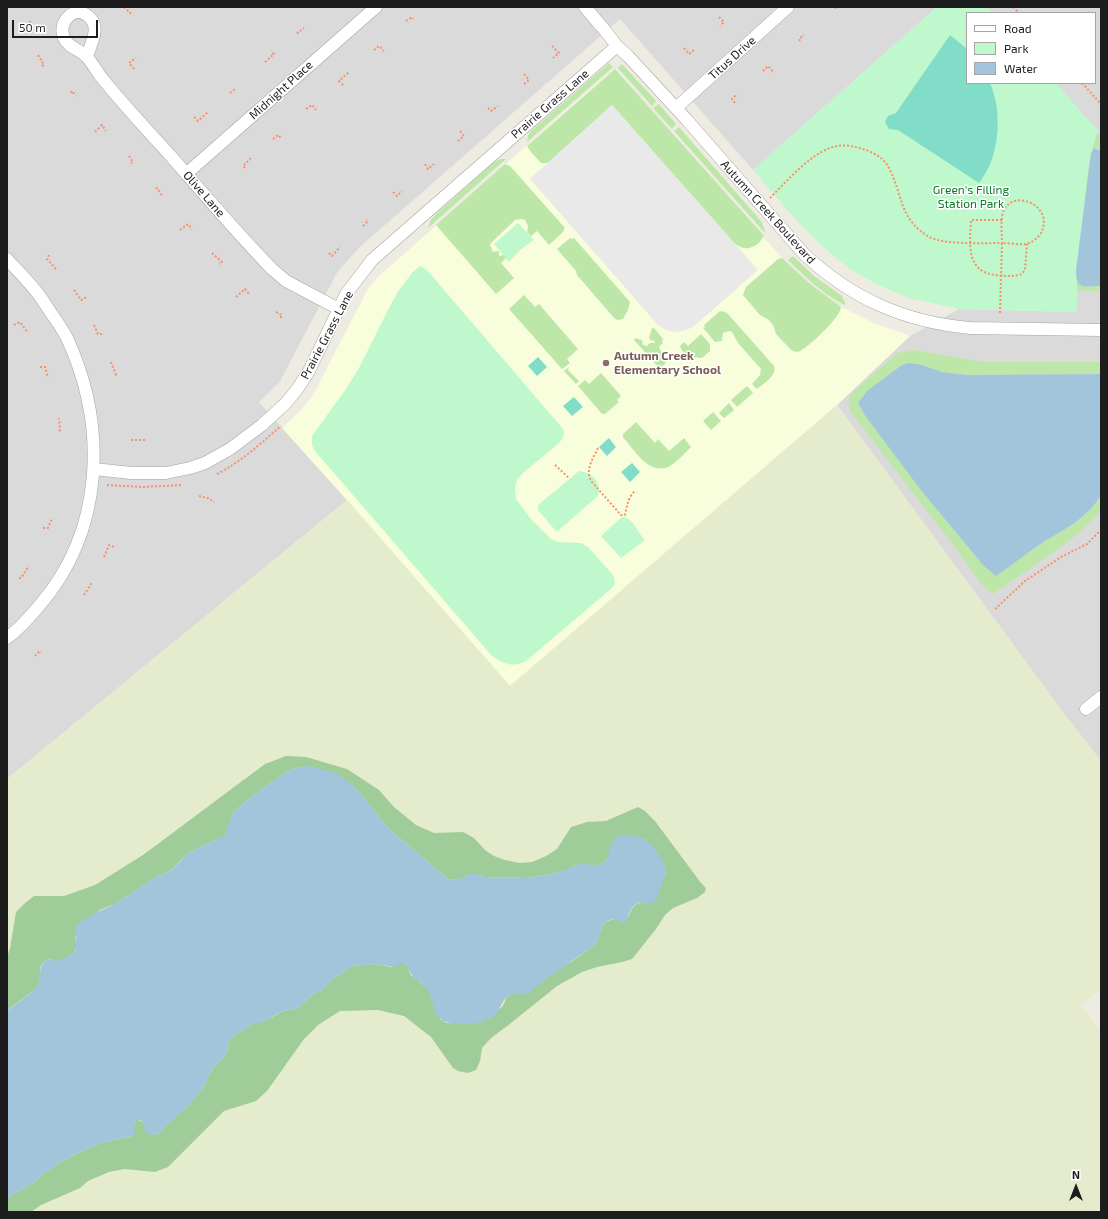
<!DOCTYPE html>
<style>
body{margin:0}
#map{position:relative;width:1108px;height:1219px;overflow:hidden;background:#eeece2;font-family:"Exo 2",sans-serif}
canvas{display:block}
.frame{position:absolute;inset:0;border:8px solid #1d1d1d;pointer-events:none}
.legend{position:absolute;left:966px;top:12px;width:130px;height:72px;box-sizing:border-box;background:#fff;border:1px solid #a5a5a5;margin:0;padding:5px 7px;list-style:none;font-size:12px;color:#1d1d1d}
.legend li{display:flex;align-items:center;gap:8px;height:20px}
.legend b{width:20px;border:1px solid #a5a5a5}
.north{position:absolute;left:1056px;top:1167px;width:40px;height:40px;-webkit-text-stroke:3px #fff;paint-order:stroke;rotate:0deg;font-size:11px;font-weight:700;line-height:16px;text-align:center;color:#1d1d1d}
.north::after{content:'';display:block;margin:auto;width:14px;height:18px;background:#1d1d1d;clip-path:polygon(50% 0,100% 100%,50% 72%,0 100%)}
.scale{position:absolute;left:12px;top:20px;width:86px;height:18px;box-sizing:border-box;border:2px solid #1d1d1d;border-top:0;padding-left:5px;font-size:12px;line-height:14px;white-space:nowrap;color:#1d1d1d;-webkit-text-stroke:3px #fff;paint-order:stroke}
</style>
<div id="map">
<canvas width="1108" height="1219"></canvas>
<div class="frame"></div>
<ul class="legend">
<li><b style="height:5px;background:#fff"></b>Road</li>
<li><b style="height:11px;background:#bff8cd"></b>Park</li>
<li><b style="height:11px;background:#a3c5db"></b>Water</li>
</ul>
<div class="north">N</div>
<div class="scale">50 m</div>
</div>
<script>
const c = document.querySelector('canvas').getContext('2d');
c.lineJoin = 'round';
function fillPath(path, color) { c.fillStyle = color; c.fill(path, 'evenodd'); }
function trace(path, color, width, dash) { c.strokeStyle = color; c.lineWidth = width; c.lineCap = dash ? 'butt' : 'round'; c.setLineDash(dash || []); c.stroke(path); }
function write(font, color, halo, rows, align = 'center') {
  c.font = font + ' "Exo 2",sans-serif'; c.lineWidth = 3; c.setLineDash([]); c.textBaseline = 'middle'; c.strokeStyle = halo; c.fillStyle = color; for (const [text, x, y, turn = 0] of rows) {
    c.save(); c.translate(x, y); c.rotate((+turn || 0) * Math.PI / 180); c.textAlign = isNaN(turn) ? turn : align; if (halo) c.strokeText(text, 0, 0); c.fillText(text, 0, 0); c.restore();
  }
}
fillPath(new Path2D(`
 M 7,7 L 937,7 L 753,170 L 620,19 L 361,246 L 338,271 L 279,383 L 259,402 L 347,500 L 7,779 Z
 M 987,7 L 1101,7 L 1101,761 L 1062,711 L 837,405 L 910,336 L 959,309 L 1077,312 L 1077,265 L 1085,199 L 1055,83 L 1095,83 L 1095,13 L 992,13 Z`), '#dbdada');
fillPath(new Path2D(`
 M 615,69 L 782,258 L 808,282 L 841,307 L 874,323 L 910,336 L 837,405 L 510,686 L 347,500 L 282,428 L 303,408 L 312,397 L 368,289 L 379,276 L 593,87 Z`), '#f8fedb');
fillPath(new Path2D(`
 M 837,405 L 1062,711 L 1101,761 L 1101,990 L 1081,1005 L 1101,1031 L 1101,1212 L 7,1212 L 7,779 L 347,500 L 510,686 Z`), '#e5ecce');
fillPath(new Path2D(`
 M 609,63 L 613,67 L 527,142 L 528,135 L 532,130 Z
 M 622,64 L 656,101 L 652,106 L 618,68 Z
 M 615,69 L 764,236 C 757,248 746,252 735,244 L 612,105 L 550,161 L 547,163 L 541,163 L 531,152 L 527,146 Z
 M 659,104 L 676,124 L 672,129 L 653,108 Z
 M 679,127 L 761,221 L 764,228 L 765,233 L 674,131 Z
 M 1094,130 L 1101,137 L 1101,151 L 1097,148 L 1091,153 L 1077,263 L 1082,286 L 1101,286 L 1101,291 L 1073,290 L 1068,279 Z
 M 500,159 L 506,159 L 428,228 L 430,221 L 436,214 L 493,163 Z
 M 505,164 L 510,166 L 565,228 L 563,230 L 564,231 L 549,245 L 537,231 L 531,236 L 527,232 L 528,226 L 525,220 L 521,219 L 515,220 L 492,242 L 490,245 L 493,252 L 497,251 L 499,251 L 499,256 L 504,255 L 506,258 L 501,263 L 514,278 L 496,294 L 436,225 Z
 M 570,238 L 572,239 L 574,238 L 630,302 L 628,310 L 623,319 L 618,320 L 615,319 L 577,275 L 576,271 L 557,249 Z
 M 793,256 L 814,276 L 842,296 L 846,305 C 828,299 802,274 788,260 Z
 M 782,258 L 808,282 L 841,307 C 841,317 808,348 798,352 L 792,351 L 776,334 L 773,325 L 769,320 L 760,315 L 743,295 L 746,287 L 778,259 Z
 M 524,295 L 535,307 L 539,304 L 578,349 L 567,359 L 570,363 L 562,369 L 509,309 Z
 M 720,311 L 725,312 L 728,314 L 774,366 C 777,376 764,383 757,389 L 752,384 L 760,375 L 761,369 L 738,343 L 732,332 L 729,331 L 723,333 L 722,341 L 715,342 L 703,328 L 705,327 L 704,325 Z
 M 652,328 L 654,328 L 663,339 L 662,341 L 663,343 L 659,347 L 666,362 L 665,364 L 659,368 L 634,340 L 635,338 L 642,340 L 643,345 L 647,346 L 650,343 L 654,343 L 655,341 L 650,340 L 649,338 Z
 M 701,334 L 710,344 L 710,351 L 702,358 C 691,357 684,357 680,346 L 684,342 L 688,346 Z
 M 915,350 L 984,362 L 1101,362 L 1101,374 L 966,375 L 942,372 L 922,365 L 879,383 L 867,391 L 858,403 L 866,417 L 920,489 L 983,565 L 996,576 C 1011,566 1024,555 1039,545 C 1062,530 1085,521 1101,495 C 1101,499 1102,504 1101,508 C 1095,528 1014,579 993,594 L 981,584 L 954,546 L 850,411 C 849,405 847,399 851,394 L 897,353 Z
 M 569,367 L 568,370 L 579,381 L 576,384 L 564,371 Z
 M 601,373 L 621,396 L 617,400 L 619,402 L 605,414 L 602,414 L 578,386 L 585,380 L 589,384 Z
 M 747,386 L 753,393 L 737,407 L 731,400 Z
 M 729,403 L 734,410 L 724,418 L 719,413 Z
 M 713,412 L 721,421 L 711,430 L 703,421 Z
 M 636,422 L 655,443 L 658,439 L 669,451 L 684,438 L 691,447 C 685,453 678,461 670,466 C 650,477 634,450 623,437 L 623,434 Z`), '#bde7a9');
fillPath(new Path2D(`
 M 286,756 L 306,757 L 347,769 L 379,790 L 394,807 L 416,825 L 434,833 L 463,832 L 474,838 L 485,850 L 494,856 L 505,860 L 520,863 L 532,862 L 546,856 L 557,849 L 571,827 L 587,822 L 606,821 L 638,807 L 645,811 L 655,821 L 701,883 L 706,888 L 705,892 L 697,898 L 673,908 L 665,915 L 656,929 L 632,959 L 622,962 L 597,967 L 582,972 L 557,986 L 511,1023 L 491,1038 L 482,1048 L 480,1061 L 476,1070 L 468,1073 L 458,1071 L 453,1068 L 431,1037 L 404,1016 L 378,1010 L 340,1011 L 318,1025 L 304,1039 L 267,1091 L 256,1101 L 224,1111 L 168,1167 L 155,1172 L 124,1169 L 109,1172 L 88,1181 L 80,1188 L 41,1205 L 31,1212 L 7,1212 L 7,1198 L 36,1181 L 43,1174 L 61,1162 L 80,1152 L 101,1143 L 132,1136 L 134,1123 L 136,1120 C 144,1119 147,1128 151,1135 L 160,1133 L 163,1128 L 189,1105 L 203,1088 L 213,1068 L 223,1058 L 227,1051 L 229,1041 L 232,1037 L 252,1024 L 268,1019 L 284,1011 L 298,1008 L 313,994 L 321,991 L 331,980 L 353,966 L 376,964 L 391,967 L 401,962 L 404,963 L 408,966 L 410,974 L 415,979 L 426,987 L 431,995 L 440,1019 L 447,1023 L 481,1022 L 502,1007 L 507,997 L 571,962 L 592,947 L 597,942 L 603,924 C 612,918 618,919 628,917 C 632,909 634,902 644,902 L 663,880 L 666,872 L 646,840 L 639,838 L 609,855 L 607,860 L 598,866 L 576,865 L 570,868 L 560,872 L 529,878 L 486,877 L 479,875 L 467,875 L 463,879 L 455,880 L 448,879 L 389,829 L 360,793 L 350,783 L 298,767 L 288,771 L 255,794 L 233,812 L 226,835 C 214,842 199,846 188,854 C 176,863 175,871 158,876 L 116,903 L 100,910 L 75,937 C 76,942 77,946 75,950 C 72,958 56,964 49,959 C 35,964 43,973 39,983 C 36,991 14,1004 7,1011 L 7,957 L 10,948 L 16,912 L 25,903 L 34,896 L 64,896 L 95,885 L 143,855 L 265,764 Z`), '#9fcc98');
fillPath(new Path2D(`
 M 937,7 L 987,7 L 992,13 L 967,13 L 967,83 L 1056,83 L 1098,131 C 1090,153 1087,176 1085,199 C 1081,237 1076,274 1077,312 L 959,309 L 909,298 L 876,284 L 850,269 L 822,246 L 797,221 L 753,170 Z
 M 518,223 L 534,240 L 520,250 L 509,262 L 494,244 Z
 M 420,266 L 427,270 L 563,429 L 564,433 L 563,438 L 558,444 L 523,473 L 517,480 L 515,488 L 516,499 L 531,519 L 551,539 L 558,542 L 581,543 L 588,547 L 613,575 C 618,585 612,588 605,594 L 526,661 C 513,668 504,664 492,656 L 315,451 L 312,445 L 312,436 L 346,389 L 359,368 L 390,306 L 399,290 L 412,273 Z
 M 579,471 C 592,472 602,482 598,496 L 558,531 L 556,531 L 538,510 L 538,505 Z
 M 622,517 C 633,517 638,533 645,540 L 621,558 L 601,536 Z`), '#bff8cd');
fillPath(new Path2D(`
 M 950,35 L 967,49 L 967,83 L 990,83 C 1000,106 1000,135 992,159 C 989,168 984,176 979,183 L 898,130 L 889,129 L 885,122 L 888,116 L 896,113 Z
 M 538,357 L 547,367 L 537,376 L 528,366 Z
 M 574,397 L 583,407 L 572,416 L 563,406 Z
 M 609,438 L 616,447 L 607,456 L 599,447 Z
 M 632,463 L 640,472 L 630,482 L 621,472 Z`), '#81dcc8');
fillPath(new Path2D(`
 M 612,105 L 758,270 L 693,327 L 684,331 L 674,332 L 667,330 L 658,325 L 530,179 Z`), '#e9e9e9');
fillPath(new Path2D(`
 M 1094,148 L 1101,151 L 1101,286 C 1084,286 1076,291 1076,270 L 1091,153 Z
 M 909,363 L 922,365 L 942,372 L 966,375 L 1101,374 L 1101,495 C 1085,521 1062,530 1039,545 C 1024,555 1011,566 996,576 L 983,565 L 920,489 L 866,417 L 858,403 L 867,391 L 902,365 Z
 M 310,766 L 337,774 L 350,783 L 360,793 L 389,829 L 448,879 C 461,881 461,878 472,873 L 486,877 L 529,878 L 560,872 L 581,863 L 598,866 L 607,860 C 609,853 610,840 618,836 C 624,833 642,837 647,841 C 653,845 667,865 666,871 C 666,873 657,899 656,900 C 655,901 652,903 651,903 C 647,904 646,903 642,902 C 633,901 628,915 626,922 L 623,923 C 615,916 610,919 603,924 L 597,942 L 592,947 C 577,957 562,968 547,978 C 541,983 534,989 528,993 C 521,996 513,992 507,997 C 501,1002 500,1011 493,1017 C 484,1024 450,1027 441,1019 C 430,1011 436,994 421,983 C 417,981 414,979 412,975 C 408,970 409,963 401,963 L 395,967 L 376,964 L 353,966 L 331,980 L 321,991 L 313,994 L 298,1008 L 284,1011 L 273,1016 L 264,1022 L 252,1024 L 232,1037 L 229,1041 L 226,1055 L 213,1068 L 203,1088 L 189,1105 L 163,1128 L 161,1133 L 151,1135 L 146,1133 L 143,1122 L 140,1120 L 136,1120 L 134,1123 L 135,1134 L 132,1136 L 101,1143 L 80,1152 L 61,1162 L 43,1174 L 36,1181 L 7,1198 L 7,1011 C 16,1003 33,994 38,984 C 43,976 36,967 47,959 L 56,961 L 71,955 L 75,951 L 76,945 L 75,928 C 85,916 100,912 112,905 C 128,896 143,885 158,876 C 175,871 176,864 188,854 C 199,846 214,842 225,835 L 233,812 L 255,794 L 288,771 L 298,767 Z`), '#a3c5db');
const minor = new Path2D(`
 M 585,7 L 607,33 L 617,46 L 628,56 L 686,119 L 804,254 C 852,299 905,322 970,328 L 1101,330
 M 87,57 C 90,44 102,27 88,16 C 74,4 57,23 64,38 C 68,47 80,50 87,57 C 92,63 96,70 101,77 C 122,103 146,129 169,154 C 203,193 236,232 272,269 L 286,281 L 339,309
 M 676,108 L 788,7
 M 186,174 L 376,7
 M 7,259 C 18,271 29,282 39,295 C 45,303 50,312 56,320 C 60,326 64,332 67,338 C 108,427 104,531 39,606 C 29,618 19,629 7,638
 M 94,469 L 131,473 L 166,473 L 190,468 L 205,463 L 230,449 L 262,425 L 286,403 L 298,388 L 309,371 L 346,294 L 372,260 L 617,46
 M 1086,709 L 1101,697`);
trace(minor, '#a4a4a4', 13);
trace(new Path2D(`
 M 124,7 L 130,13 L 132,11
 M 835,7 L 836,9
 M 1013,7 L 1019,13
 M 719,17 L 724,22 L 720,26
 M 406,21 L 412,17 L 413,19
 M 29,22 L 31,22 L 31,29
 M 297,32 L 298,33 L 304,28
 M 800,41 L 799,39 L 804,35
 M 552,46 L 559,53 L 553,58
 M 684,48 L 689,54 L 695,49
 M 374,50 L 379,46 L 384,51
 M 38,55 L 44,65 L 42,66
 M 265,62 L 274,54 L 271,51
 M 134,69 L 129,63 L 136,58
 M 763,71 L 768,66 L 774,73
 M 1082,83 L 1101,104
 M 524,84 L 529,80 L 524,74
 M 343,85 L 339,81 L 349,72
 M 71,93 L 72,91 L 76,96
 M 230,93 L 235,89 L 234,88
 M 735,103 L 732,99 L 737,94
 M 488,108 L 491,111 L 498,106
 M 306,109 L 312,105 L 316,110
 M 194,117 L 198,121 L 208,112
 M 95,132 L 102,125 L 106,131
 M 273,139 L 278,135 L 281,138
 M 458,141 L 464,136 L 460,131
 M 129,156 L 133,162 L 131,163
 M 425,164 L 428,169 L 434,164
 M 245,168 L 243,166 L 251,158
 M 156,189 L 157,188 L 163,197
 M 393,192 L 397,196 L 402,191
 M 770,198 C 786,182 811,153 833,147 C 843,144 853,146 863,149 C 873,152 884,158 889,168 C 903,195 899,219 929,237 C 945,245 983,243 1002,243 C 1002,235 1000,217 1004,210 C 1015,188 1055,207 1041,233 C 1038,238 1032,243 1026,244 C 1019,245 1009,243 1002,243 L 1000,313
 M 1002,220 L 971,220 C 970,243 965,272 996,275 C 1005,276 1014,277 1022,274 L 1025,270 L 1027,244
 M 363,226 L 368,221 L 367,220
 M 180,230 L 188,224 L 192,229
 M 212,253 L 222,262 L 219,264
 M 329,253 L 332,256 L 340,247
 M 49,255 L 47,259 L 56,269
 M 74,290 L 81,300 L 87,297
 M 236,297 L 245,289 L 249,294
 M 276,312 L 282,315 L 280,319
 M 14,325 L 20,322 L 28,333
 M 94,325 L 98,334 L 102,334
 M 111,362 L 116,375 L 117,374
 M 40,367 L 45,367 L 48,378
 M 59,431 L 60,430 L 59,418
 M 131,440 L 145,440 L 145,438
 M 598,448 C 593,459 585,469 591,481 L 621,515 L 625,515 C 627,506 628,497 635,491
 M 555,465 L 569,478
 M 217,474 C 241,462 261,443 281,426
 M 107,485 L 143,487 L 181,485
 M 199,496 L 208,498 L 214,502
 M 43,528 L 48,528 L 52,518
 M 104,557 L 109,545 L 114,547
 M 19,578 L 21,578 L 29,566
 M 84,595 L 91,584 L 93,585
 M 995,609 L 1025,581 L 1061,557 L 1087,544 L 1101,530
 M 35,656 L 40,651 L 41,652`), '#f7906b', 2, [2, 2]);
trace(minor, '#fff', 12);
for (const [x, y, r, color] of [
 [606,363,4,"#8d6e63"]
]) { const dot = new Path2D(); dot.arc(x, y, r, 0, 2 * Math.PI); c.fillStyle = color; c.fill(dot); trace(dot, '#fff', 1.5); }
write('12px', '#1d1d1d', '#fff', [
 ["Titus Drive",732,58,-42],
 ["Midnight Place",281,90,-42],
 ["Prairie Grass Lane",550,104,-41],
 ["Olive Lane",204,194,49],
 ["Autumn Creek Boulevard",768,212,48],
 ["Prairie Grass Lane",327,335,-62]
]);
write('12px', '#0d7828', '#fff', [
 ["Green's Filling",971,190],
 ["Station Park",971,204]
]);
write('bold 12px', '#785e54', '#fff', [
 ["Autumn Creek",614,356],
 ["Elementary School",614,370]
], 'left');
</script>
